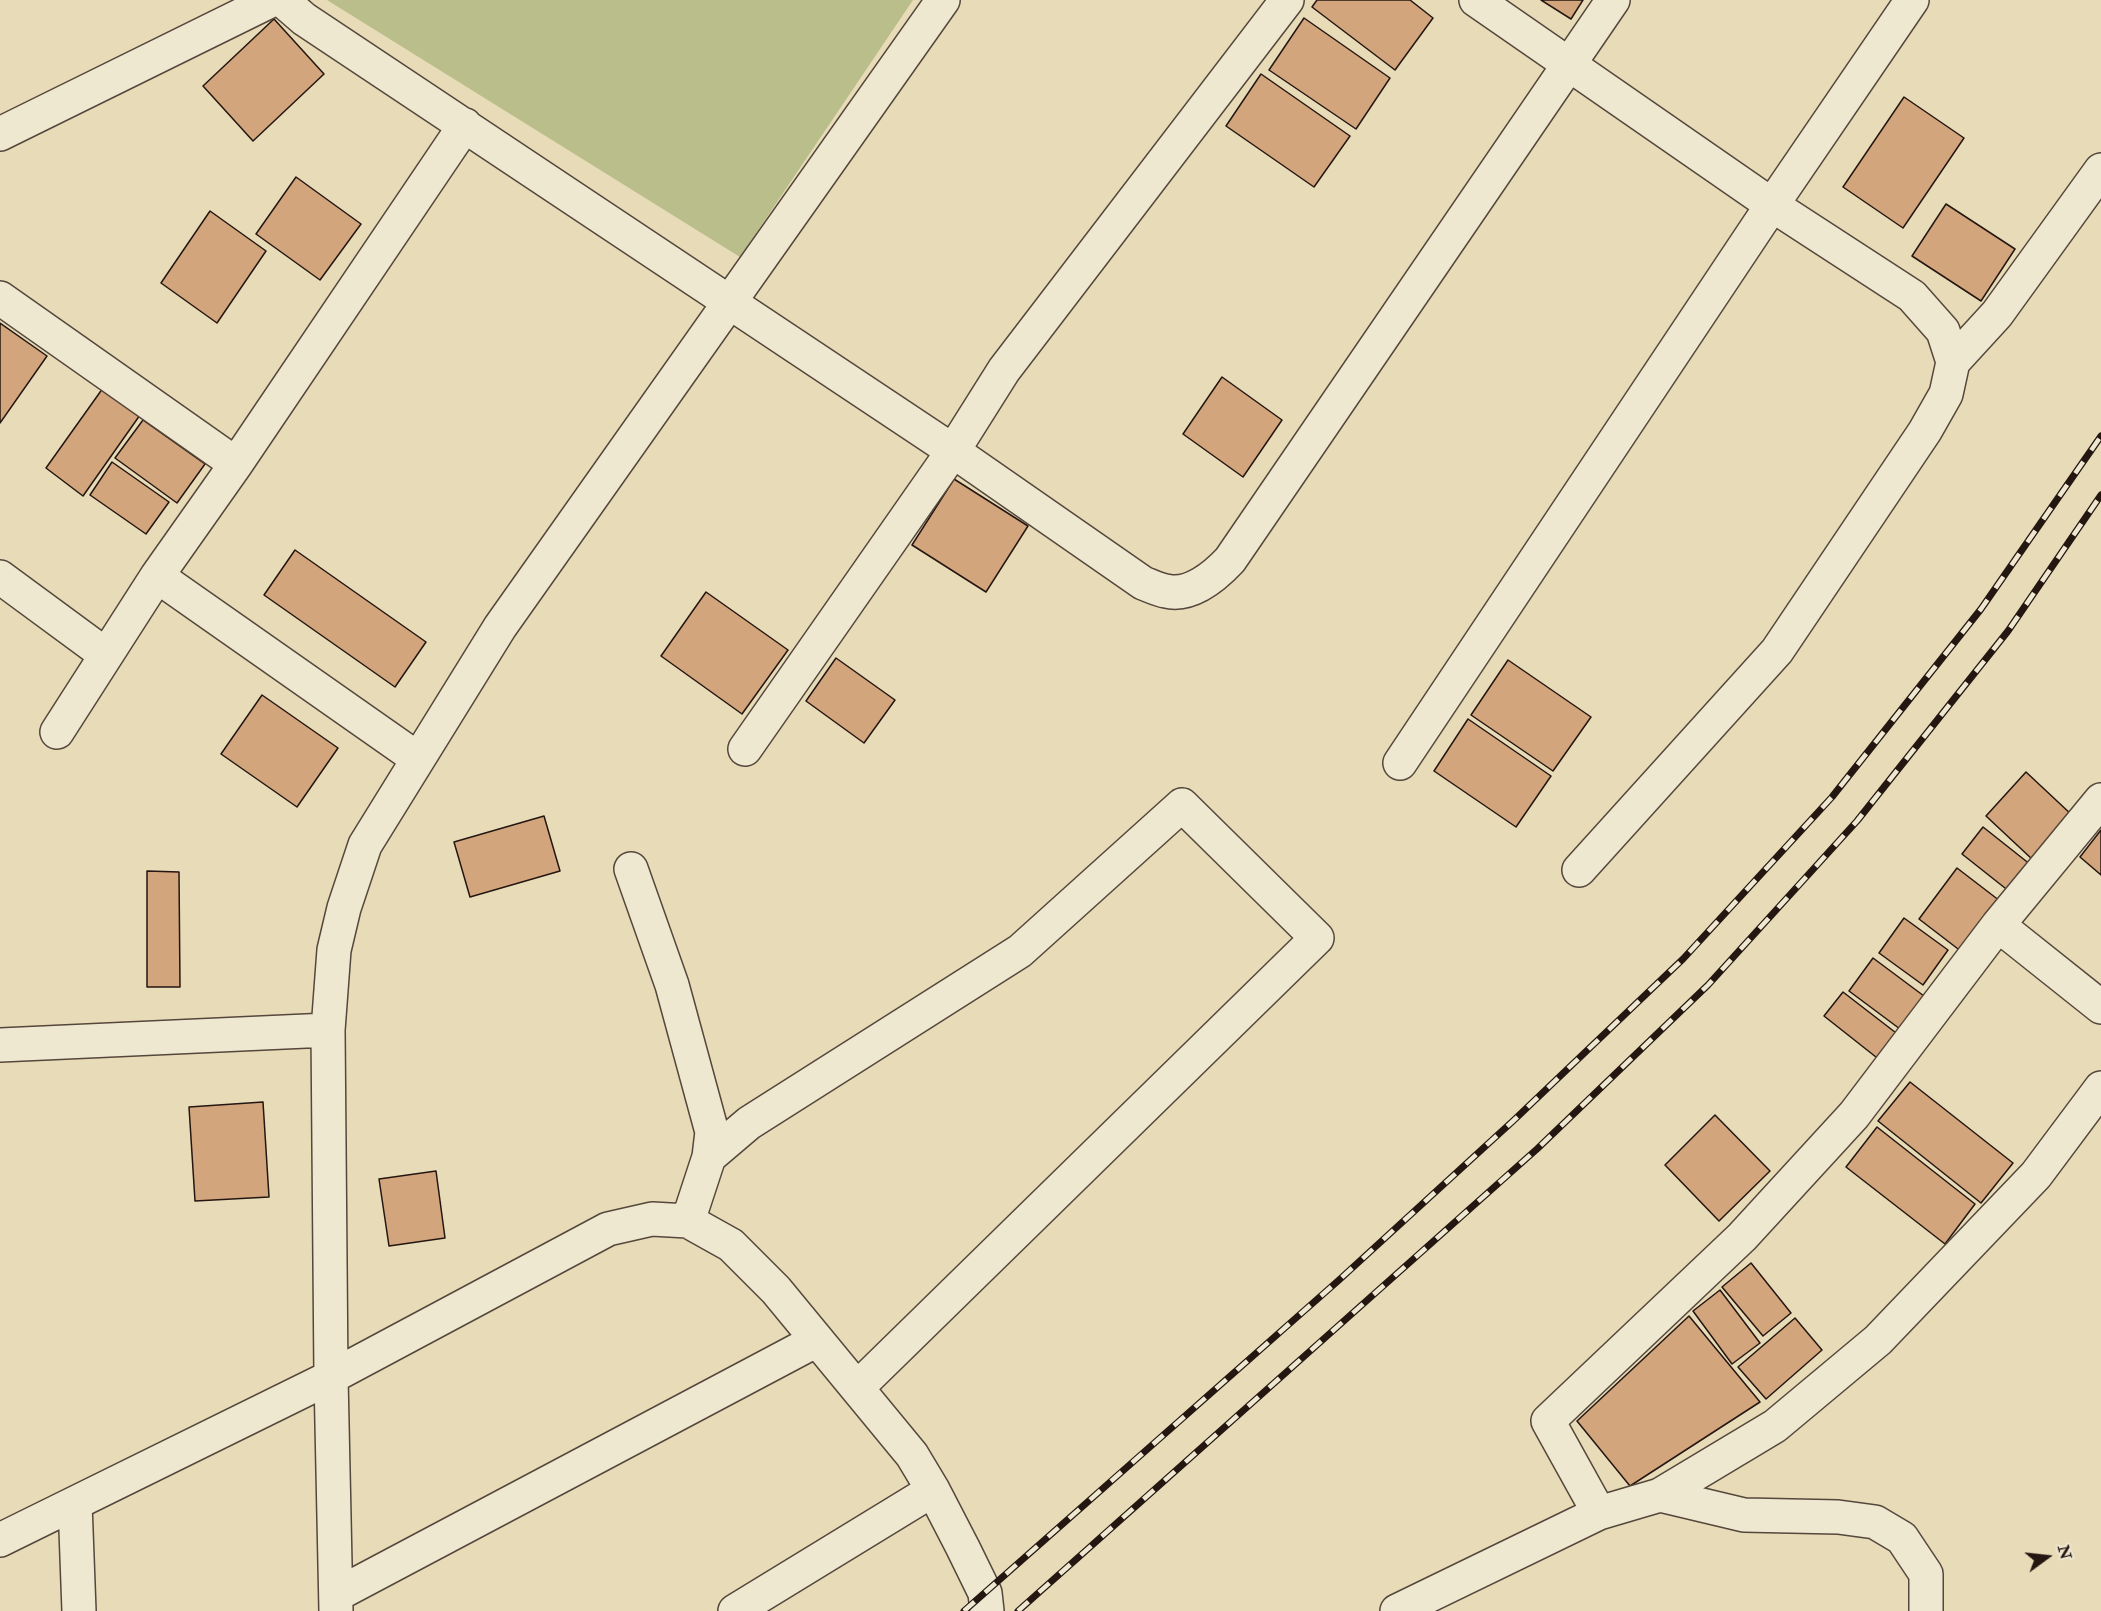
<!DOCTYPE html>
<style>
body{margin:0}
#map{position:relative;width:2101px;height:1611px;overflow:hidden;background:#e7dbb8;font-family:"IM FELL Double Pica",serif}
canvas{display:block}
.north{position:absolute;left:2017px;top:1527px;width:60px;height:60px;-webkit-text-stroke:4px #efe8d1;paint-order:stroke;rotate:75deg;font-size:16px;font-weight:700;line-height:24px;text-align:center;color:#241611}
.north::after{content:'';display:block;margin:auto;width:21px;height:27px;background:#241611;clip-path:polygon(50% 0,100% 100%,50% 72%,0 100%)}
</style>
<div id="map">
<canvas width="2101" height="1611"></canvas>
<div class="north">N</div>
</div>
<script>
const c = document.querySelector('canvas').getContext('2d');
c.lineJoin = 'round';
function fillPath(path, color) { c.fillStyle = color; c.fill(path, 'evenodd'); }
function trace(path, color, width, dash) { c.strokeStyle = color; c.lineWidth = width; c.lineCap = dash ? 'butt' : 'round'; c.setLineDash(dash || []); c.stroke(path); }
fillPath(new Path2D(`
 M 327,0 L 913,0 L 740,257 Z`), '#babe8b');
const building = new Path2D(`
 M 1317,0 L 1410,0 L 1433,18 L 1395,70 L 1312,7 Z
 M 1541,0 L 1583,0 L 1571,19 Z
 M 1304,18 L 1390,78 L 1356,129 L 1269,70 Z
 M 274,19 L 324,74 L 253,141 L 203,86 Z
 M 1261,74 L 1350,136 L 1314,187 L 1226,126 Z
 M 1904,97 L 1964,138 L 1903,228 L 1843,187 Z
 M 296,177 L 361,224 L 320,280 L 256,234 Z
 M 1946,204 L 2015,249 L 1981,301 L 1912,256 Z
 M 210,211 L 266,251 L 217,323 L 161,283 Z
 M 0,323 L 47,356 L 0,423 Z
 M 1222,377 L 1282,420 L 1243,477 L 1183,434 Z
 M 103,388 L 140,415 L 83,496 L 46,468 Z
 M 143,420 L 205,464 L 177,503 L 115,458 Z
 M 112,462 L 169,502 L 146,534 L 90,495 Z
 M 954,479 L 1028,526 L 986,592 L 912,545 Z
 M 295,550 L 426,642 L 395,687 L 264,595 Z
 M 706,592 L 788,650 L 742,714 L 661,656 Z
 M 836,658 L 895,700 L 864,743 L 806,701 Z
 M 1508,660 L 1591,717 L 1553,771 L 1471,715 Z
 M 262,695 L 338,748 L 297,807 L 221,754 Z
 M 1468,719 L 1551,776 L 1516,827 L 1434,771 Z
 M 2026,772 L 2073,816 L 2033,860 L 1986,816 Z
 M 544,816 L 560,871 L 470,897 L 454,842 Z
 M 1983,827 L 2031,865 L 2010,892 L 1962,854 Z
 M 2101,830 L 2101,875 L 2080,857 Z
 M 1957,868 L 2000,901 L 1962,952 L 1919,919 Z
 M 147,871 L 179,872 L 180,987 L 147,987 Z
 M 1904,918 L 1948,950 L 1923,985 L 1879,953 Z
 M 1873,958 L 1928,999 L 1904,1032 L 1849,991 Z
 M 1843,992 L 1900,1036 L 1881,1061 L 1824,1016 Z
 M 1910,1082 L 2013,1163 L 1981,1203 L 1878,1121 Z
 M 263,1102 L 269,1197 L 195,1201 L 189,1107 Z
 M 1715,1115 L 1770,1171 L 1719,1221 L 1665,1165 Z
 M 1877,1127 L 1975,1204 L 1945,1244 L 1846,1167 Z
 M 436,1171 L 445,1238 L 389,1246 L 379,1179 Z
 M 1751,1263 L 1791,1313 L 1763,1336 L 1722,1287 Z
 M 1720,1290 L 1760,1343 L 1732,1364 L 1693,1311 Z
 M 1689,1316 L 1760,1402 L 1630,1486 L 1577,1421 Z
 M 1795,1318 L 1822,1350 L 1766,1399 L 1738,1367 Z`);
fillPath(building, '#d3a57c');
trace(building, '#241611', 1.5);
const minor = new Path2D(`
 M 282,0 L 304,19 L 953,451 L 1143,583 C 1151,586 1159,590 1166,591 C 1190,597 1215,576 1230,560 L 1613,0
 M 1476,0 L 1772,205 L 1912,296 L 1943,331 L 1953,362 L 1946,394 L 1925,431 L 1777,651 L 1579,870
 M 0,134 L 272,0
 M 0,298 L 236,464
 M 1953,362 L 1997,314 L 2101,170
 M 157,576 L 418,759
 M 0,577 L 106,655
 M 57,732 L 157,576 L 236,464 L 465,125
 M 745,749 L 953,451 L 1004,370 L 1287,0
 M 1400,763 L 1772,205 L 1912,0
 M 631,869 L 672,985 L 712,1132 L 709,1157 L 688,1221
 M 1998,925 L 2101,1007
 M 0,1045 L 328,1030
 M 709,1157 L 749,1123 L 1020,951 L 1182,805 L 1317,938 L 857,1388
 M 1660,1495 L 1775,1426 L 1878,1340 L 2036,1175 L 2101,1088
 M 75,1503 L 79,1611
 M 1599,1513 L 1548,1421 L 1742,1237 L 1854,1115 L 1998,925 L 2101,800
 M 0,1540 L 331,1377 L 608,1229 L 652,1219 L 688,1221 L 731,1245 L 776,1290 L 912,1455 L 933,1490 L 963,1548 L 985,1593 L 987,1611
 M 336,1595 L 817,1340
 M 336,1611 L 331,1377 L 328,1030 L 334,950 L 344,908 L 365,845 L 500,627 L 943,0
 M 735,1611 L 933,1490
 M 1397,1611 L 1599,1513 L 1660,1495 L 1744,1515 L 1838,1517 L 1875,1522 L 1902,1538 L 1926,1574 L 1926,1611`);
trace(minor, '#55473b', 36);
trace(minor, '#efe8d1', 33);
const rail = new Path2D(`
 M 964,1611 L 1339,1280 L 1513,1121 L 1683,959 L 1832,797 L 1981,609 L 2101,436
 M 1018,1611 L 1537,1149 L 1708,985 L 1857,821 L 2008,631 L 2101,495`);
trace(rail, '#241611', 7);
trace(rail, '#efe8d1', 4.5, [14]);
</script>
